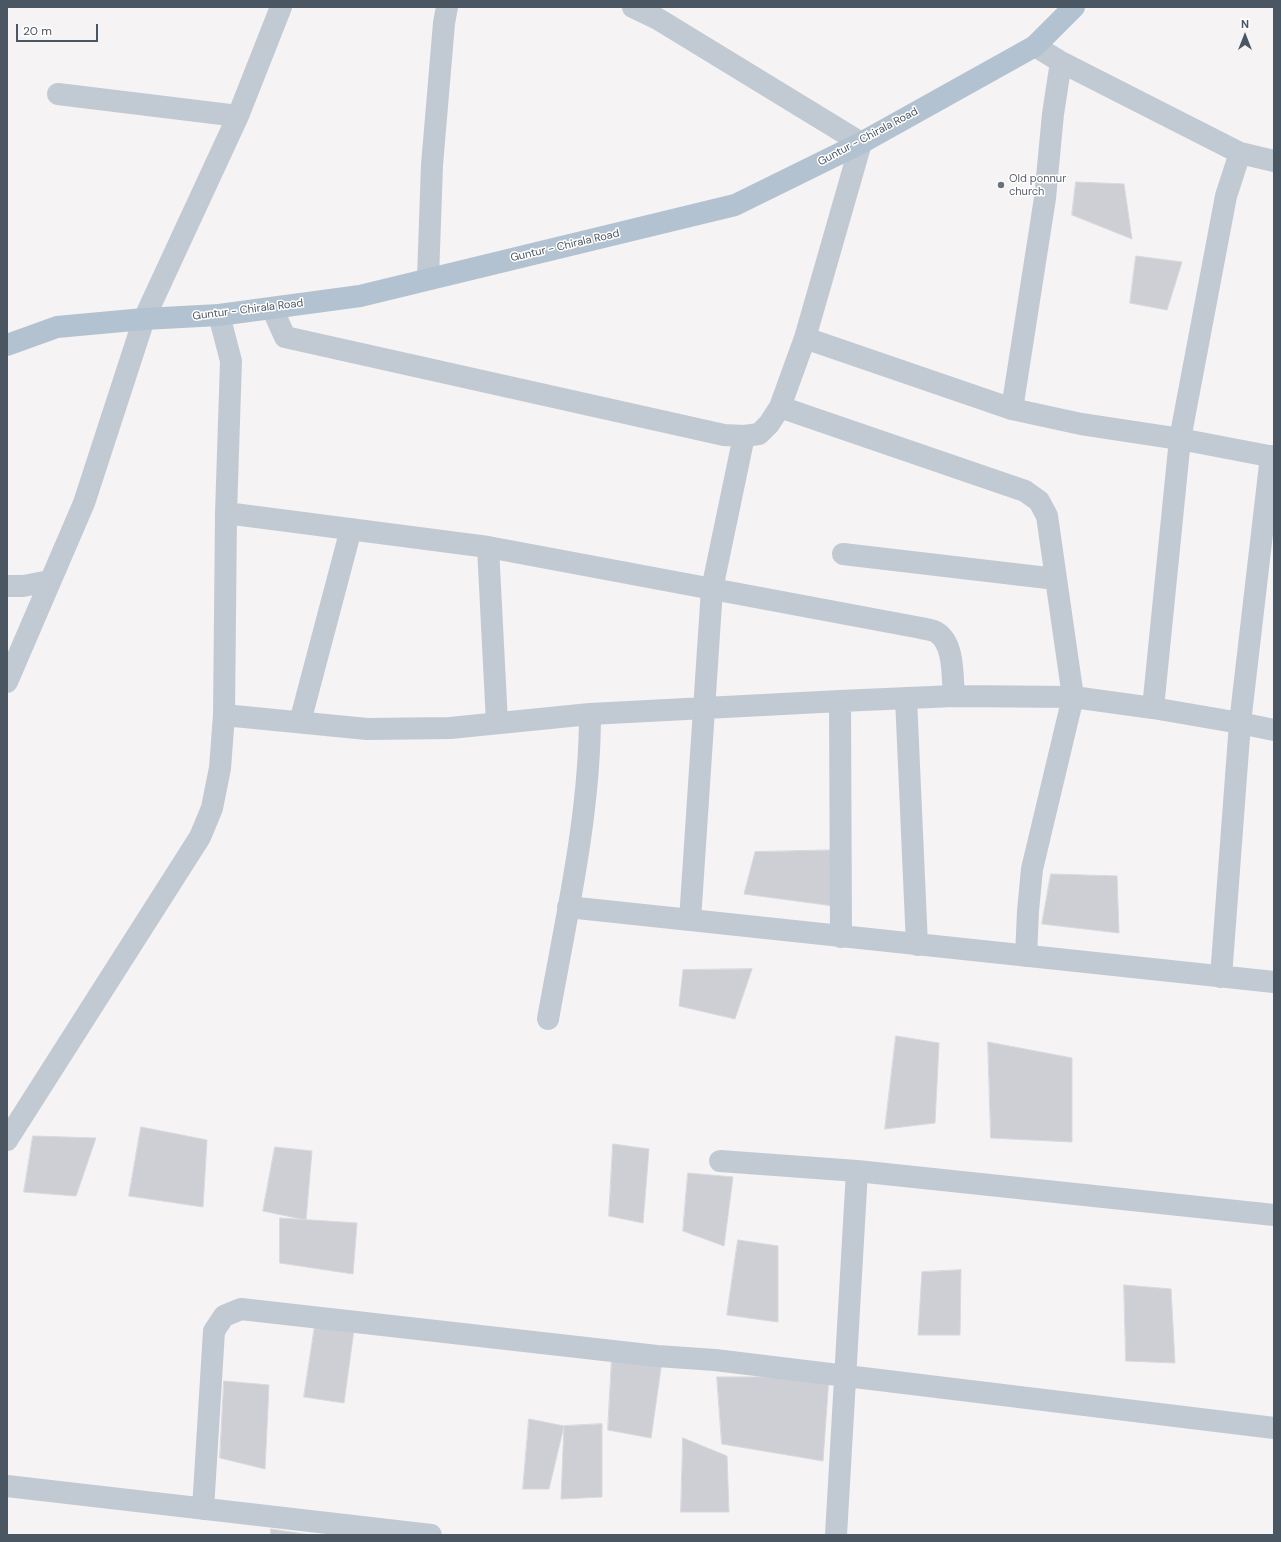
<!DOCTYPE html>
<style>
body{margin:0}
#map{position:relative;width:1281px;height:1542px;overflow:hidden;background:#f5f3f3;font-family:"DM Sans",sans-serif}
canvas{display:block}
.frame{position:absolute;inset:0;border:8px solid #4a5661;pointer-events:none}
.north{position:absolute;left:1225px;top:16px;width:40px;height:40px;-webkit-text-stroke:3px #fff;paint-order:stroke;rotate:0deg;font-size:11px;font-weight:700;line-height:16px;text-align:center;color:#4a5661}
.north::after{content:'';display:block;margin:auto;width:14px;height:18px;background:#4a5661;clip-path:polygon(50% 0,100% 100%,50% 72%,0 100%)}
.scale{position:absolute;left:16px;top:24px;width:82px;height:18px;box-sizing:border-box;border:2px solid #4a5661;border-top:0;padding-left:5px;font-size:12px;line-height:14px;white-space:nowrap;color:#4a5661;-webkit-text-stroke:3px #fff;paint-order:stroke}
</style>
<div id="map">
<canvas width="1281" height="1542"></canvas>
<div class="frame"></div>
<div class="north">N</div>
<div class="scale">20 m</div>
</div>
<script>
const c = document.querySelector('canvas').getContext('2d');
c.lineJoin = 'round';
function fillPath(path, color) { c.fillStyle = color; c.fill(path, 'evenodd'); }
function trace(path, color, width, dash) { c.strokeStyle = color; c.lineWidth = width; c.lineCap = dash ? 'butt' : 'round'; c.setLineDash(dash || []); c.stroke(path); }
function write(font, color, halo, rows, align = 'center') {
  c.font = font + ' "DM Sans",sans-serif'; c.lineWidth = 3; c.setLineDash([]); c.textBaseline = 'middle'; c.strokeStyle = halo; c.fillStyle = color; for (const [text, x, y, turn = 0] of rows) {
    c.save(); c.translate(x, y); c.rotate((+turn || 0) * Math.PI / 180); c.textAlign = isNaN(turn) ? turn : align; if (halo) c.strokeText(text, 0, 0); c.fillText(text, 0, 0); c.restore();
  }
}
const building = new Path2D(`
 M 1076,182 L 1124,184 L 1132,239 L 1072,215 Z
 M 1136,256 L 1182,262 L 1167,310 L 1130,303 Z
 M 841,850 L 841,907 L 744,894 L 755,852 Z
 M 1051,874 L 1117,876 L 1119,933 L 1042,924 Z
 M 752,969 L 735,1019 L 679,1006 L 683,970 Z
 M 896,1036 L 939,1043 L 935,1123 L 885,1129 Z
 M 988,1042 L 1072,1058 L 1072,1142 L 991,1138 Z
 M 141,1127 L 207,1140 L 203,1207 L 129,1196 Z
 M 33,1136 L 96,1138 L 76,1196 L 24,1192 Z
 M 613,1144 L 649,1149 L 643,1223 L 609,1216 Z
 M 275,1147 L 312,1151 L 306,1220 L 263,1211 Z
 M 688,1173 L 733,1177 L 724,1246 L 683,1231 Z
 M 280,1218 L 357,1223 L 353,1274 L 280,1263 Z
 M 738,1240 L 778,1246 L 778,1322 L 727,1315 Z
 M 961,1270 L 960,1335 L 918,1335 L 922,1272 Z
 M 1124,1285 L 1171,1289 L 1175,1363 L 1126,1361 Z
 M 315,1325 L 354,1330 L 344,1403 L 304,1397 Z
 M 612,1356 L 662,1361 L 651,1438 L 608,1430 Z
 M 717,1377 L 829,1377 L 823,1461 L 722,1444 Z
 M 224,1381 L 269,1385 L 265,1469 L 220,1458 Z
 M 529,1419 L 564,1426 L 549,1489 L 523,1489 Z
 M 602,1424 L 602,1497 L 561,1499 L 564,1426 Z
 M 683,1438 L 727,1456 L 729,1512 L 681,1512 Z
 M 271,1529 L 310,1535 L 271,1535 Z`);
fillPath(building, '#cdcfd5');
trace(building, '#d7d9de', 1);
trace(new Path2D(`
 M 1035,46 L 1061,62 L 1240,153 L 1274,161
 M 58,94 L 238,116
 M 428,278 L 432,165 L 444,23 L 447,7
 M 272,308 L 285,337 L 724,435 L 744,436 L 759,434 L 769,424 L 780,407 L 805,338 L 861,143 L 658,19 L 633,7
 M 805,338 L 1012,409 L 1081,424 L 1180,439 L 1274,457
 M 780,407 L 1025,491 L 1039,501 L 1047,516 L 1073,697 L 1032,869 L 1028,911 L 1026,956
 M 1012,409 L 1045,198 L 1053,114 L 1061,62
 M 226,513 L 488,547 L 921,628 C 925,629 932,630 936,632 C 955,643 952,677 954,696
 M 488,547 L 497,723
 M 843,554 L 1056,579
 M 7,586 L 23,586 L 50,581
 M 7,682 L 84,503 L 144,319 L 238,116 L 281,7
 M 906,698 L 917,945
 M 840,701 L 841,937
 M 1153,708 L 1180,439 L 1226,196 L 1240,153
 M 224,715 L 367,729 L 450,728 L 590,714 L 840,701 L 954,696 L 1073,697 L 1153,708 L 1240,723 L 1274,730
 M 300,722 L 351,529
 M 568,907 L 1274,982
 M 690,920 L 712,589 L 744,436
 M 1221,977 L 1240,723 L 1271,456
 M 548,1019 C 566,918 590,816 590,714
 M 7,1140 L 200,837 L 212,808 L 220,768 L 224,715 L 226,513 L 231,361 L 219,315
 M 720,1161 L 857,1171 L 1274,1215
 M 7,1486 L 431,1535
 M 203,1509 L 214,1331 L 224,1316 L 241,1309 L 657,1356 L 715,1360 L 1274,1428
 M 836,1535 L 857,1171`), '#c1cad2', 22);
trace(new Path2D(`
 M 7,345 L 57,327 L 144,319 L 219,315 L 360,296 L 735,205 L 861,143 L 1035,46 L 1074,7`), '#b3c2d1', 22);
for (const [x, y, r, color] of [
 [1001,185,4,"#6b7280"]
]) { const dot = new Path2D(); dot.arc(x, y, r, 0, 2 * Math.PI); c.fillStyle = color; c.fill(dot); trace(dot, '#fff', 1.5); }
write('11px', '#4a5661', '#fff', [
 ["Guntur - Chirala Road",868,137,-28],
 ["Guntur - Chirala Road",565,246,-13],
 ["Guntur - Chirala Road",248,310,-7]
]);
write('11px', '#5b616d', '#fff', [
 ["Old ponnur",1009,179],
 ["church",1009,192]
], 'left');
</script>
